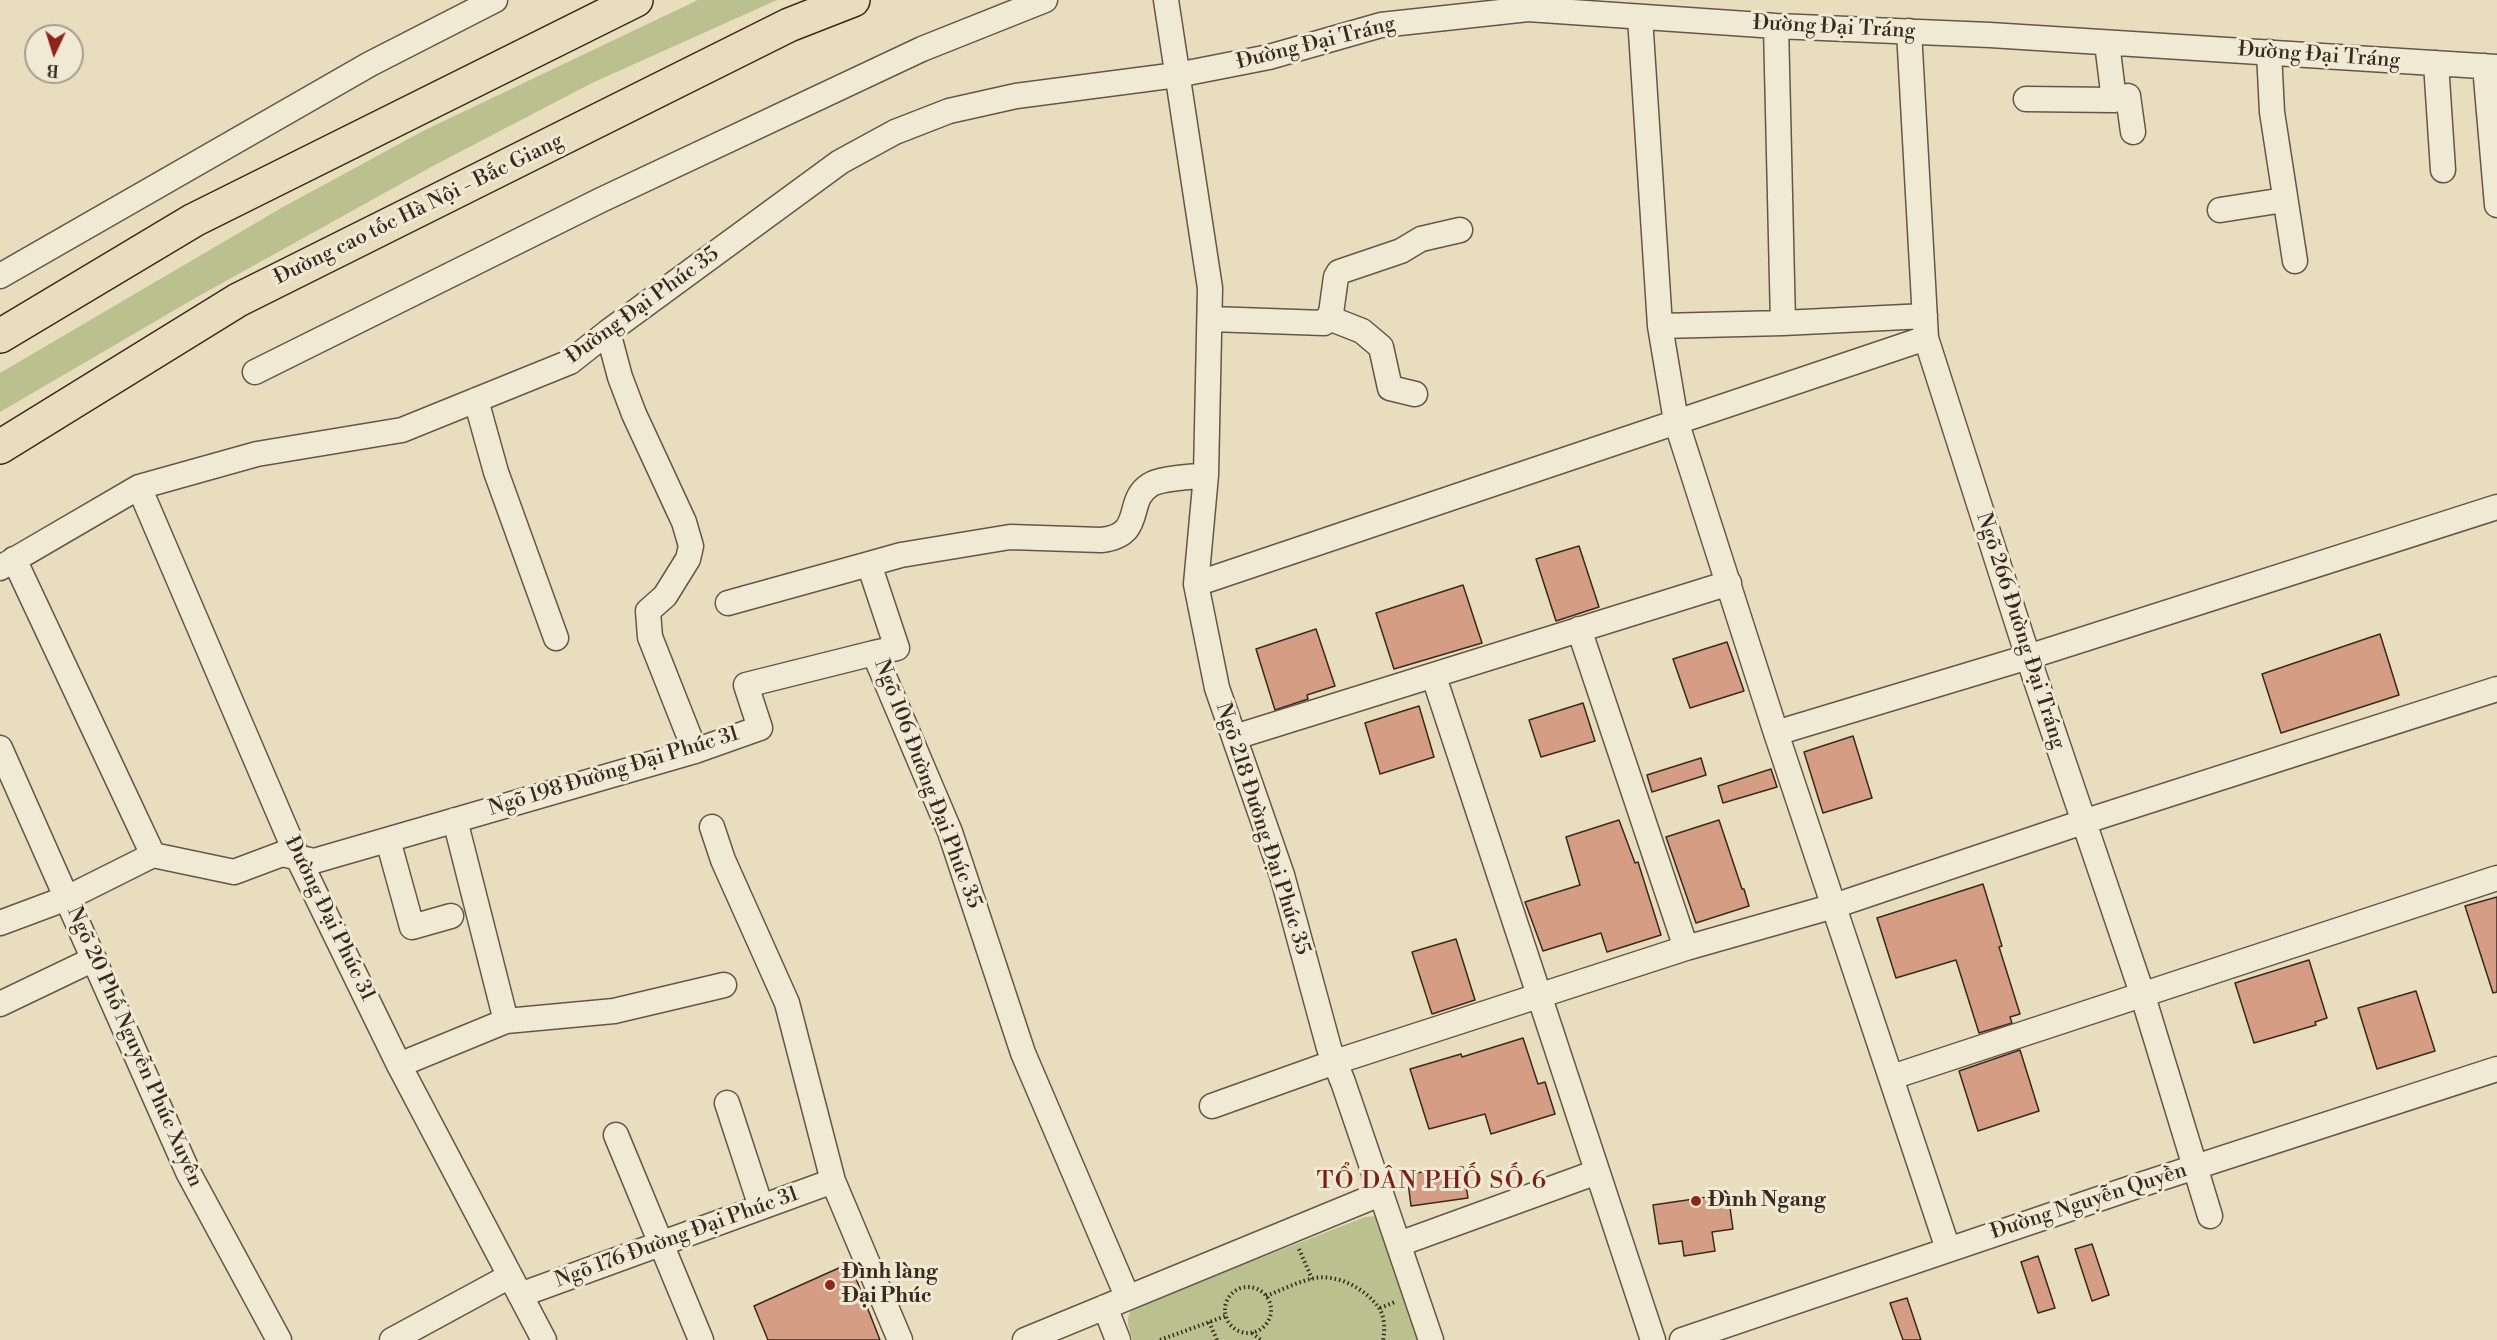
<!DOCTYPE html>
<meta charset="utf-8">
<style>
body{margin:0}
#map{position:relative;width:2497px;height:1340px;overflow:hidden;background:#e8debe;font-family:"Libre Bodoni",serif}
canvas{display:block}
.north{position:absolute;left:24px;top:24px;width:60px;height:60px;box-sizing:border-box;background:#f0ead5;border:2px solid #a79d8c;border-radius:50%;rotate:184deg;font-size:16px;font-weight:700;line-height:24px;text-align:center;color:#3a291f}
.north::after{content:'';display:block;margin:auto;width:21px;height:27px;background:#8f2418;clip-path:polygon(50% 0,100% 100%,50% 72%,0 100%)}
</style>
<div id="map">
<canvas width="2497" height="1340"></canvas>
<div class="north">B</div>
</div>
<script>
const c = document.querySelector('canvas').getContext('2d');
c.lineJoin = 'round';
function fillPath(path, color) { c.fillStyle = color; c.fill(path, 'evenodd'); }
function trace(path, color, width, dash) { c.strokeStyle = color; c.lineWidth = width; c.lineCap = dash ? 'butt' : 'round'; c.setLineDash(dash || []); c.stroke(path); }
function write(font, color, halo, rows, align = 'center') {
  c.font = font + ' "Libre Bodoni",serif'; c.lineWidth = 6; c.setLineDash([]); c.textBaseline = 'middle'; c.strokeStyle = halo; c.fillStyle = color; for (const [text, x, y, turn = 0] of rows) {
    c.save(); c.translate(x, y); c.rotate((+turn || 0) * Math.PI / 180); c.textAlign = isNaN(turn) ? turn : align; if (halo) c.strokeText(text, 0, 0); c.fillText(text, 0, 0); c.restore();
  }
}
fillPath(new Path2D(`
 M 698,0 L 777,0 L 592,83 L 433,166 L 197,297 L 0,412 L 0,373 L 283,207 L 425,130 Z
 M 1376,1216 L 1421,1340 L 1133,1340 C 1129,1328 1123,1316 1135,1307 L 1365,1217 Z`), '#bac08e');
const building = new Path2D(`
 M 1579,546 L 1599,607 L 1556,621 L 1536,559 Z
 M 1463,585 L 1482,643 L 1394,669 L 1376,613 Z
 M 1316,629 L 1335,686 L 1307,695 L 1308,699 L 1275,710 L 1256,649 Z
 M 2380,634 L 2399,695 L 2281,733 L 2262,674 Z
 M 1727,642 L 1744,691 L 1690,708 L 1673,659 Z
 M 1583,703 L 1595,741 L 1541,757 L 1529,720 Z
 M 1419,706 L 1434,757 L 1380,774 L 1365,723 Z
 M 1853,736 L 1872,798 L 1823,813 L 1804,752 Z
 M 1701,758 L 1706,775 L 1652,792 L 1647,775 Z
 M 1771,769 L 1777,787 L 1723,803 L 1718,786 Z
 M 1619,820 L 1635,863 L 1638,862 L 1661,935 L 1607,952 L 1601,933 L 1543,951 L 1525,902 L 1580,885 L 1566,837 Z
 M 1719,820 L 1742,889 L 1744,889 L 1749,906 L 1696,923 L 1666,837 Z
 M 1983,884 L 2002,946 L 1999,947 L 2020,1014 L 2010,1017 L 2012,1023 L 1979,1033 L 1956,960 L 1896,978 L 1877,918 Z
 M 2497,897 L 2497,992 L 2493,993 L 2465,906 Z
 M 1456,939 L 1475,1000 L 1432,1014 L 1412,952 Z
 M 2309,960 L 2327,1018 L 2315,1022 L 2316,1025 L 2254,1043 L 2235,983 Z
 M 2416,991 L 2435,1051 L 2377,1069 L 2358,1008 Z
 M 1523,1038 L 1538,1084 L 1545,1082 L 1555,1114 L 1491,1134 L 1485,1114 L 1429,1129 L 1410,1069 L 1461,1054 L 1462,1057 Z
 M 2020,1050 L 2039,1111 L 1978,1131 L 1959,1071 Z
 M 1463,1167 L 1468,1198 L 1411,1206 L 1407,1174 Z
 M 1728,1194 L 1733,1229 L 1712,1232 L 1715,1251 L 1684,1256 L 1682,1241 L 1659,1244 L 1653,1205 Z
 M 2092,1244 L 2109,1295 L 2092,1301 L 2075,1249 Z
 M 2038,1256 L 2055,1308 L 2038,1313 L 2021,1262 Z
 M 850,1263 L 880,1340 L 768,1340 L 754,1306 Z
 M 1907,1298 L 1921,1340 L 1903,1340 L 1890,1303 Z`);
fillPath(building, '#d49d84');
trace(building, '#3a291f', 1.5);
const minor = new Path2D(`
 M 1166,0 L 1210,288 L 1206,475 L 1196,584 L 1217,688 L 1282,875 L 1329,1048 L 1343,1082 L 1431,1340
 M 1640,17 L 1660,326 L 1676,421 L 1776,733 L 1948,1249
 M 1776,26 L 1783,323
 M 1909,31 L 1926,338 L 2028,657 L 2142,993 L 2210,1216
 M 2107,43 L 2114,100 L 2128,96 L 2133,132
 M 2269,52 L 2272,112 L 2295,261
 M 2436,63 L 2443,170
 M 2485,66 L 2497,205
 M 2026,99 L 2114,100
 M 2220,210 L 2284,200
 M 0,276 L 370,64 L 495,0
 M 1329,318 L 1362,331 L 1381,347 L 1390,388 L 1415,394
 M 1211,319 L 1324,323 L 1331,313 L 1336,277 L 1339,272 L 1401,251 L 1421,239 L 1460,230
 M 1660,326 L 1783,323 L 1925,316
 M 608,332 L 620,377 L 634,414 L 684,522 L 691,546 L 688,559 L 665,596 L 648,611 L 650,637 L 695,751
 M 255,372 L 601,200 L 922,49 L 1045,0
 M 476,400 L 496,472 L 556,638
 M 139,487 L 298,858 L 399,1065 L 544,1340
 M 14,559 L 153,855
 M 0,568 L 139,487 L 257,454 L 402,430 L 570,362 L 608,332 L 840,162 L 895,132 L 949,111 L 1016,96 L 1177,75 L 1269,57 L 1381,25 L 1528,9 L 1776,26 L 1990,35 L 2497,67
 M 1196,584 L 1926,338
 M 728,603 L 869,564
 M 1579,629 L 1686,948
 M 1434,677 L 1653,1340
 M 1776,733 L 2028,657 L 2497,507
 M 1235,737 L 1729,583
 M 0,748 L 188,1172 L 279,1340
 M 455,820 L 506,1021
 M 712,827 L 723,860 L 787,1003 L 833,1181 L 900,1340
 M 388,840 L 412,927 L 451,916
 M 0,923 L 67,898 L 153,855 L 234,872 L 282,854 L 314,861 L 695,751 L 760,728 L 746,685 L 874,653
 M 0,1004 L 94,959
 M 399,1065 L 506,1021 L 614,1011 L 724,985
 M 1892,1077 L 2497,878
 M 727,1103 L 761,1207
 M 1212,1106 L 1335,1062 L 1686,948 L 1834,906 L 2083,822 L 2497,689
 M 616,1135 L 701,1340
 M 1399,1244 L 1597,1172
 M 520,1295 L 833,1181
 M 1127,1296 L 1023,1053 L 950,832 L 874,653 L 897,648 L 869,564 L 901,555 L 1010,537 L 1101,540 C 1146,535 1124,501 1150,485 C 1160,478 1193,477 1206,475
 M 1105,1307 L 1118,1340
 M 392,1340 L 510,1276
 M 1025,1340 L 1380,1194
 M 1682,1340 L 2143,1184 L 2497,1069`);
const highway = new Path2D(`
 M 0,336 L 194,220 L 636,0
 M 0,447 L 238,300 L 789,25 L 853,0`);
trace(minor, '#665647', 27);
trace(highway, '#3a291f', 36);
trace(new Path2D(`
 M 1299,1249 L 1312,1279
 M1225 1310a23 23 0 1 1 46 0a23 23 0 1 1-46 0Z
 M 1266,1296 C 1282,1290 1299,1281 1315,1278 C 1338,1274 1366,1289 1379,1308 C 1385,1317 1385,1330 1383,1340
 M 1380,1308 L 1395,1302
 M 1209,1322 L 1217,1340
 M 1252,1333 L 1261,1340
 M 1160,1340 L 1226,1316`), '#3a291f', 4, [1.5, 3]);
trace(minor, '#f0ead5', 24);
trace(highway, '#e8debe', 33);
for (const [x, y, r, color] of [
 [1696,1201,6,"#8f2418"],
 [830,1285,6,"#8f2418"]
]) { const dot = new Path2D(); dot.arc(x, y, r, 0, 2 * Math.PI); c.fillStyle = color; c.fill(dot); trace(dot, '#f0ead5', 2); }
write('21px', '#3a291f', '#f0ead5', [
 ["Đường Đại Tráng",1834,28,3],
 ["Đường Đại Tráng",1316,44,-14],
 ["Đường Đại Tráng",2319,56,4],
 ["Đường cao tốc Hà Nội - Bắc Giang",419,210,-26],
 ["Đường Đại Phúc 35",643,306,-36],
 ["Ngõ 266 Đường Đại Tráng",2020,631,72],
 ["Ngõ 198 Đường Đại Phúc 31",614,772,-17],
 ["Ngõ 106 Đường Đại Phúc 35",927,784,69],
 ["Ngõ 218 Đường Đại Phúc 35",1262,829,72],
 ["Đường Đại Phúc 31",329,919,64],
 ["Ngõ 20 Phố Nguyễn Phúc Xuyên",134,1047,66],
 ["Đường Nguyễn Quyền",2089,1202,-18],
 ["Ngõ 176 Đường Đại Phúc 31",677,1238,-20]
]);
write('bold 21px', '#3a291f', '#f0ead5', [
 ["Đình Ngang",1708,1201],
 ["Đình làng",842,1273],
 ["Đại Phúc",842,1297]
], 'left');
c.letterSpacing = '1.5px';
write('24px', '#7a1f14', '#f0ead5', [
 ["TỔ DÂN PHỐ SỐ 6",1432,1182]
]);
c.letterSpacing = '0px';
</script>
